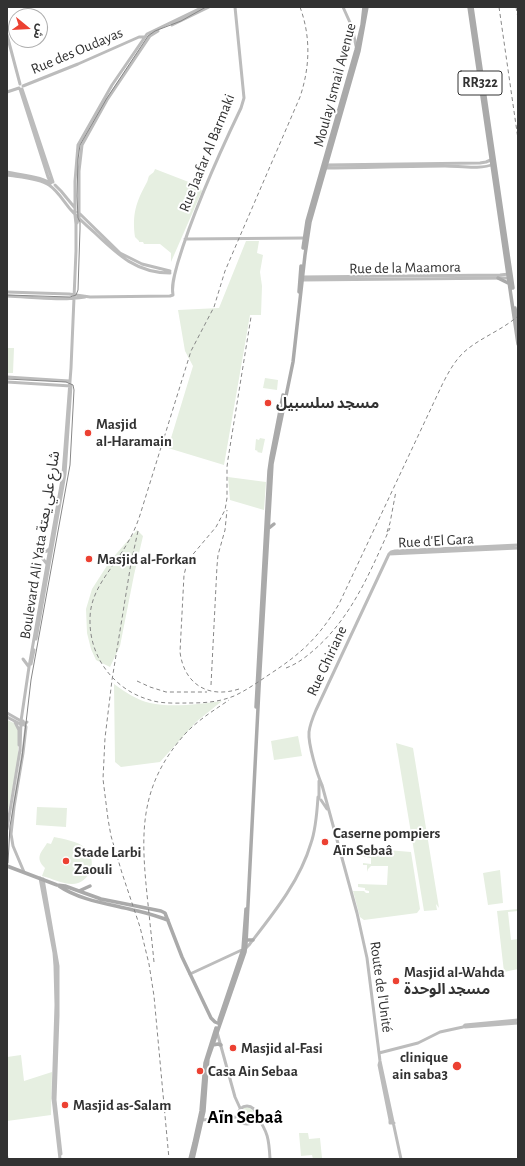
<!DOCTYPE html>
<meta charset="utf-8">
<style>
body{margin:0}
#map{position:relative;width:525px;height:1166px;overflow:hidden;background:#fff;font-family:"Alegreya Sans","Noto Sans Arabic",sans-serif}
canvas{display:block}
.frame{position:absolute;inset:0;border:8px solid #323232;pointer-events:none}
.north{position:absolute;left:8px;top:8px;width:40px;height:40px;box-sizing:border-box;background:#fff;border:1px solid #adadad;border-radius:50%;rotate:108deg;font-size:11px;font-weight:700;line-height:16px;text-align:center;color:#323232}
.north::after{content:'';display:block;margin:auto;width:14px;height:18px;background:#ec4132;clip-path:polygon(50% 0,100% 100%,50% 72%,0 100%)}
</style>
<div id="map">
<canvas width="525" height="1166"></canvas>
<div class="frame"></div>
<div class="north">ش</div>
</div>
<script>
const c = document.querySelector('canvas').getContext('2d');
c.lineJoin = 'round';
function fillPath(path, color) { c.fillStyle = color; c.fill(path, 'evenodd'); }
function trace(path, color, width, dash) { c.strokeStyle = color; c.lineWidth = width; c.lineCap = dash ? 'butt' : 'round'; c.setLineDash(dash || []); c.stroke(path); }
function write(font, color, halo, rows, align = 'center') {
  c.font = font + ' "Alegreya Sans","Noto Sans Arabic",sans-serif'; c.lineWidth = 4; c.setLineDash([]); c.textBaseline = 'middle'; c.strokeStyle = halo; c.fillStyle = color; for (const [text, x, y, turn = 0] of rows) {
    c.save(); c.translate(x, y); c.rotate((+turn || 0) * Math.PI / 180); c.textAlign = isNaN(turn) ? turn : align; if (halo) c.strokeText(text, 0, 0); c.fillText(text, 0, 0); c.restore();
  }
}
fillPath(new Path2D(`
 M 155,169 L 199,186 L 202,191 L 171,262 L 171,253 L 160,244 L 144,244 L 143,242 L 139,242 L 139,241 L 135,237 C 132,214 136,202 147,182 C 148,180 148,178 149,176 C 152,173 154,173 155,169 Z
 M 246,241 L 259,241 L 257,253 L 263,255 L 260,272 L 262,286 L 261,315 L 250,315 L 224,465 L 168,448 L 193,366 L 185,351 L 178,310 L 219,308 Z
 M 7,348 L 14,348 L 13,373 L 7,373 Z
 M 265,378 L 278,380 L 277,390 L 263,388 Z
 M 260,438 L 265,439 L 262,453 L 257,452 L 258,451 L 255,450 L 256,439 L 259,440 Z
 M 228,477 L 266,482 L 264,510 L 230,500 Z
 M 137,530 L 143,536 L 134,575 L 120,646 L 110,667 L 96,660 L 91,649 L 87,633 L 86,609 L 92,589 L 110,561 Z
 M 114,684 C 125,692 137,700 150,703 C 171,708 200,704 222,701 L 196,722 L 160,762 L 121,767 L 115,762 Z
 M 7,720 L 14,723 L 18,729 L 18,761 L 7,816 Z
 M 298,736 L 302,756 L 274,760 L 271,741 Z
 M 396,743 L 413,748 L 439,908 L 436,904 L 437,910 L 424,911 Z
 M 37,807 L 67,808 L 66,827 L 36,825 Z
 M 54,837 C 63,839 78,841 85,848 C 99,860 90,884 72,884 C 62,884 51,878 42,876 L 45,868 C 34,857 42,852 47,843 L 51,844 Z
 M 363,848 L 411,852 L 420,909 L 417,913 L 364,920 L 360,917 L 353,891 L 364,891 L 366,893 L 369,893 L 369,891 L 365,890 L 365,888 L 358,887 L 358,884 L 387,885 L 388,866 L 371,866 L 368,869 L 367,872 L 367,865 L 363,865 L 363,863 L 371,864 L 371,858 L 361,856 L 362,850 L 368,851 L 368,854 L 375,855 L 376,852 Z
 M 500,870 L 503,903 L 488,905 L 483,873 Z
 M 518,909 L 518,911 L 508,912 L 511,940 L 518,939 L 518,969 L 504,972 L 497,911 Z
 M 21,1055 L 24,1081 L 52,1072 L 51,1115 L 7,1121 L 7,1057 Z
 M238 1115a8 8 0 1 1 16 0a8 8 0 1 1-16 0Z
 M 299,1133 L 308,1133 L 309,1139 L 320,1138 L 322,1158 L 313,1159 L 312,1155 L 301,1156 Z`), '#e6efe1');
trace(new Path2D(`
 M 343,7 L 352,27 L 356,46
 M 172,25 L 209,7
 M 7,35 L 20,84
 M 23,86 L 78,64 L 139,37 L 145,37
 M 20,89 L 48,177 L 51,183
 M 22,89 L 53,182
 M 7,92 L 19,88
 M 325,165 L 480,163 L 486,162 L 493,159
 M 324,168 C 364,168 404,166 445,166 C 459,166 481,170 494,164
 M 7,172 C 19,175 41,176 50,183
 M 7,175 C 19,177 39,178 49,185 C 58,191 64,202 71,210 C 79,219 87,226 96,234 C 118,255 137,273 170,273
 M 55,185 L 61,191 L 75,208
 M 78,212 L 120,253 L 142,264 L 170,271
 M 77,223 L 79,218 L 79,171 L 82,145 L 107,100 L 150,36 L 158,31
 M 185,239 L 305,238
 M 301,277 L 500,275 L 509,274
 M 302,280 L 510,278
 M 7,292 L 69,294 L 90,297 L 170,296
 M 7,296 C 32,297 60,301 85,297
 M 170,296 L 173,295 C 171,285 175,273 178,262 C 194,209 217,158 241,108 L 244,98 L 235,7
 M 7,377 L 69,381
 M 7,382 L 71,386
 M 40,553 L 47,551 L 50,548
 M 39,554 L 47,564
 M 389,554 L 316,710 C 313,717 310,724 309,732 C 308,744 317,774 322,785 L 357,913 L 367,958 L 380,1061 L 401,1159
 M 389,554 L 391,552 L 395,551 L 518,545
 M 389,554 L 518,548
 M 36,639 L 65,474 L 71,385
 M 23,659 L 29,667
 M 31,664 L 34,650
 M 7,713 L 21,721
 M 7,717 L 22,725 L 25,724 L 27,722
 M 23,721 L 26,727 L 23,753 L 14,807 L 11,834 L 13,846 L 24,872
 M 15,722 L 19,730 L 19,745
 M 319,798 L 319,781
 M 321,800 L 327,809
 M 7,829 L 20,750 L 21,721 L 29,667 L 63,474 L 71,368 L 76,251 L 76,224 L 75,215 L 75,181 L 78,145 L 112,85 L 147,34 L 203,7
 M 40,878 L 54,953 L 55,966 L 56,1005 L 53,1098 L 60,1159
 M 43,879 L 58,966 L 58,1016 L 55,1100 L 61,1154
 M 190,974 L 246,948 L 249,945 C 273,914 300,881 311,843 C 316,829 317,812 318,797
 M 465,1027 L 518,1023
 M 217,1032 L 235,1097 L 240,1108
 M 379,1053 L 418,1043 L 440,1032 L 463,1027 L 465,1025 L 518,1020
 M 380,1061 L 379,1065 L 390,1120 L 390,1123 L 394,1123
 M238 1115a9 9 0 1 1 18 0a9 9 0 1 1-18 0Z
 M 256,1115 C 268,1132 269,1139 270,1159
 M 202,1120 L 237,1117`), '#bcbcbc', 3);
trace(new Path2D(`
 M 469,7 L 518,344
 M 472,7 L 513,288
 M 303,248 L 307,221 L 356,50 L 362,25 L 364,7
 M 498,278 L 510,284
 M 299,292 L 301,266
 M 515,308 L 518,325
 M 269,528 L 274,524
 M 256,707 L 269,471 L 271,457 L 283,395
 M 7,866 L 57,885 L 65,886 L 101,899 L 161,911 L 165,913 L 182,957 L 211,1018 L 215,1022 L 220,1024
 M 59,886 C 79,900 109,904 133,910 C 145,912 156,916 168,920
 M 79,891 L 90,886
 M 247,940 L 253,940
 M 219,1020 L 243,949 L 246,909
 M 213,1045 L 218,1044 L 221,1045
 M 190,1159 L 194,1143 L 201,1111 L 205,1063 L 216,1028
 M 193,1159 L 204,1111 L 207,1069 L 208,1059 L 245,952 L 246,944 L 259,688 L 272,464 L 293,362 L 305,255 L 310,222 L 359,51 L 367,7`), '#aaa', 3.5);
trace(new Path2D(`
 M 7,295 L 70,297 L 76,295 L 78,290 L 80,229 L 80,222 L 78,218 L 77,196 L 78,159 L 80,145 L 107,98 L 148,36 L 155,31 L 181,21 L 206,7
 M 7,379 L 66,382 L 73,385 L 74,390 L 70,465 L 31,680 L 22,757 L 10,826 L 8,863
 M 7,1152 L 8,1159`), '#878787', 1);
trace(new Path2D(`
 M 300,7 C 311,37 310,67 300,97 L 237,243 L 225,271 L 214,307 L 191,351 L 140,515 C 137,524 133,534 128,542 C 114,568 90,588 90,619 C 89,657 114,690 150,700 C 162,704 177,703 189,703 C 205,703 219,702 234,696 C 247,690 258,682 270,674 C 302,653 319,637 339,604 L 442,385 C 448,373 454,362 463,353 C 479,338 501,331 518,316
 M 499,7 L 518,139
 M 516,7 L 518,18
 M 138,531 L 131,563 L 112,680 L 105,738 L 103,779 L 108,819 L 111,836 L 122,873 L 140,927 L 149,964 L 154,996 L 169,1159
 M 387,532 L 390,523 L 396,491
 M 286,668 C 297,664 306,657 314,650 C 352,617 370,572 390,528
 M 137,681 L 150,687 L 166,692 L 207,692
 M 211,685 L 217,566 L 218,555 L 225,530 L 227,510
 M 239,689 C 208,699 184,684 180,652 L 184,575 L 186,567 L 189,559 L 216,527 L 225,510 L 227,498 L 227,467 L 228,459 L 251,317
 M 154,962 C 152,942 150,923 148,904 C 141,837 137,788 185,734 C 198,720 213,711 229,700`), '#878787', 1, [4, 3]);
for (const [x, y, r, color] of [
 [268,403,4,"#ec4132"],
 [88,433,4,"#ec4132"],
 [89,559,4,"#ec4132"],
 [325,842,4,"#ec4132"],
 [66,861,4,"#ec4132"],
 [396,981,4,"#ec4132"],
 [233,1048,4,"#ec4132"],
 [457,1066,5,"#ec4132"],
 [200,1071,4,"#ec4132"],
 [65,1105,4,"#ec4132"]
]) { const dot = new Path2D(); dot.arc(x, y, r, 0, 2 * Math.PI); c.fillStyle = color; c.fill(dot); trace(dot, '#fff', 1.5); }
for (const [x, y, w] of [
 [480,83,44]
]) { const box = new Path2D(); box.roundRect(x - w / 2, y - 12, w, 24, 3); c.fillStyle = '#fff'; c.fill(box); trace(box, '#323232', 1); }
write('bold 14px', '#323232', null, [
 ["RR322",480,83]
]);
write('15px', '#323232', '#fff', [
 ["Rue des Oudayas",77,51,-23],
 ["Moulay Ismail Avenue",335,85,-75],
 ["Rue Jaafar Al Barmaki",207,153,-68],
 ["Rue de la Maamora",405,268,-1],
 ["Rue d'El Gara",436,541,-3],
 ["Boulevard Ali Yata شارع علي يعتة",40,545,-81],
 ["Rue Ghiriane",327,661,-65],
 ["Route de l'Unité",381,987,82]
]);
write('bold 15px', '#323232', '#fff', [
 ["مسجد سلسبيل",276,403],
 ["Masjid",96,424],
 ["al-Haramain",96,441],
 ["Masjid al-Forkan",97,559],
 ["Caserne pompiers",333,833],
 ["Aïn Sebaâ",333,850],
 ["Stade Larbi",74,852],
 ["Zaouli",74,869],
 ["Masjid al-Wahda",404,972],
 ["مسجد الوحدة",404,989],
 ["Masjid al-Fasi",241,1048],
 ["clinique",448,1057,"right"],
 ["ain saba3",448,1074,"right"],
 ["Casa Ain Sebaa",208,1071],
 ["Masjid as-Salam",73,1105]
], 'left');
write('bold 19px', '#000', '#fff', [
 ["Aïn Sebaâ",245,1117]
]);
</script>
